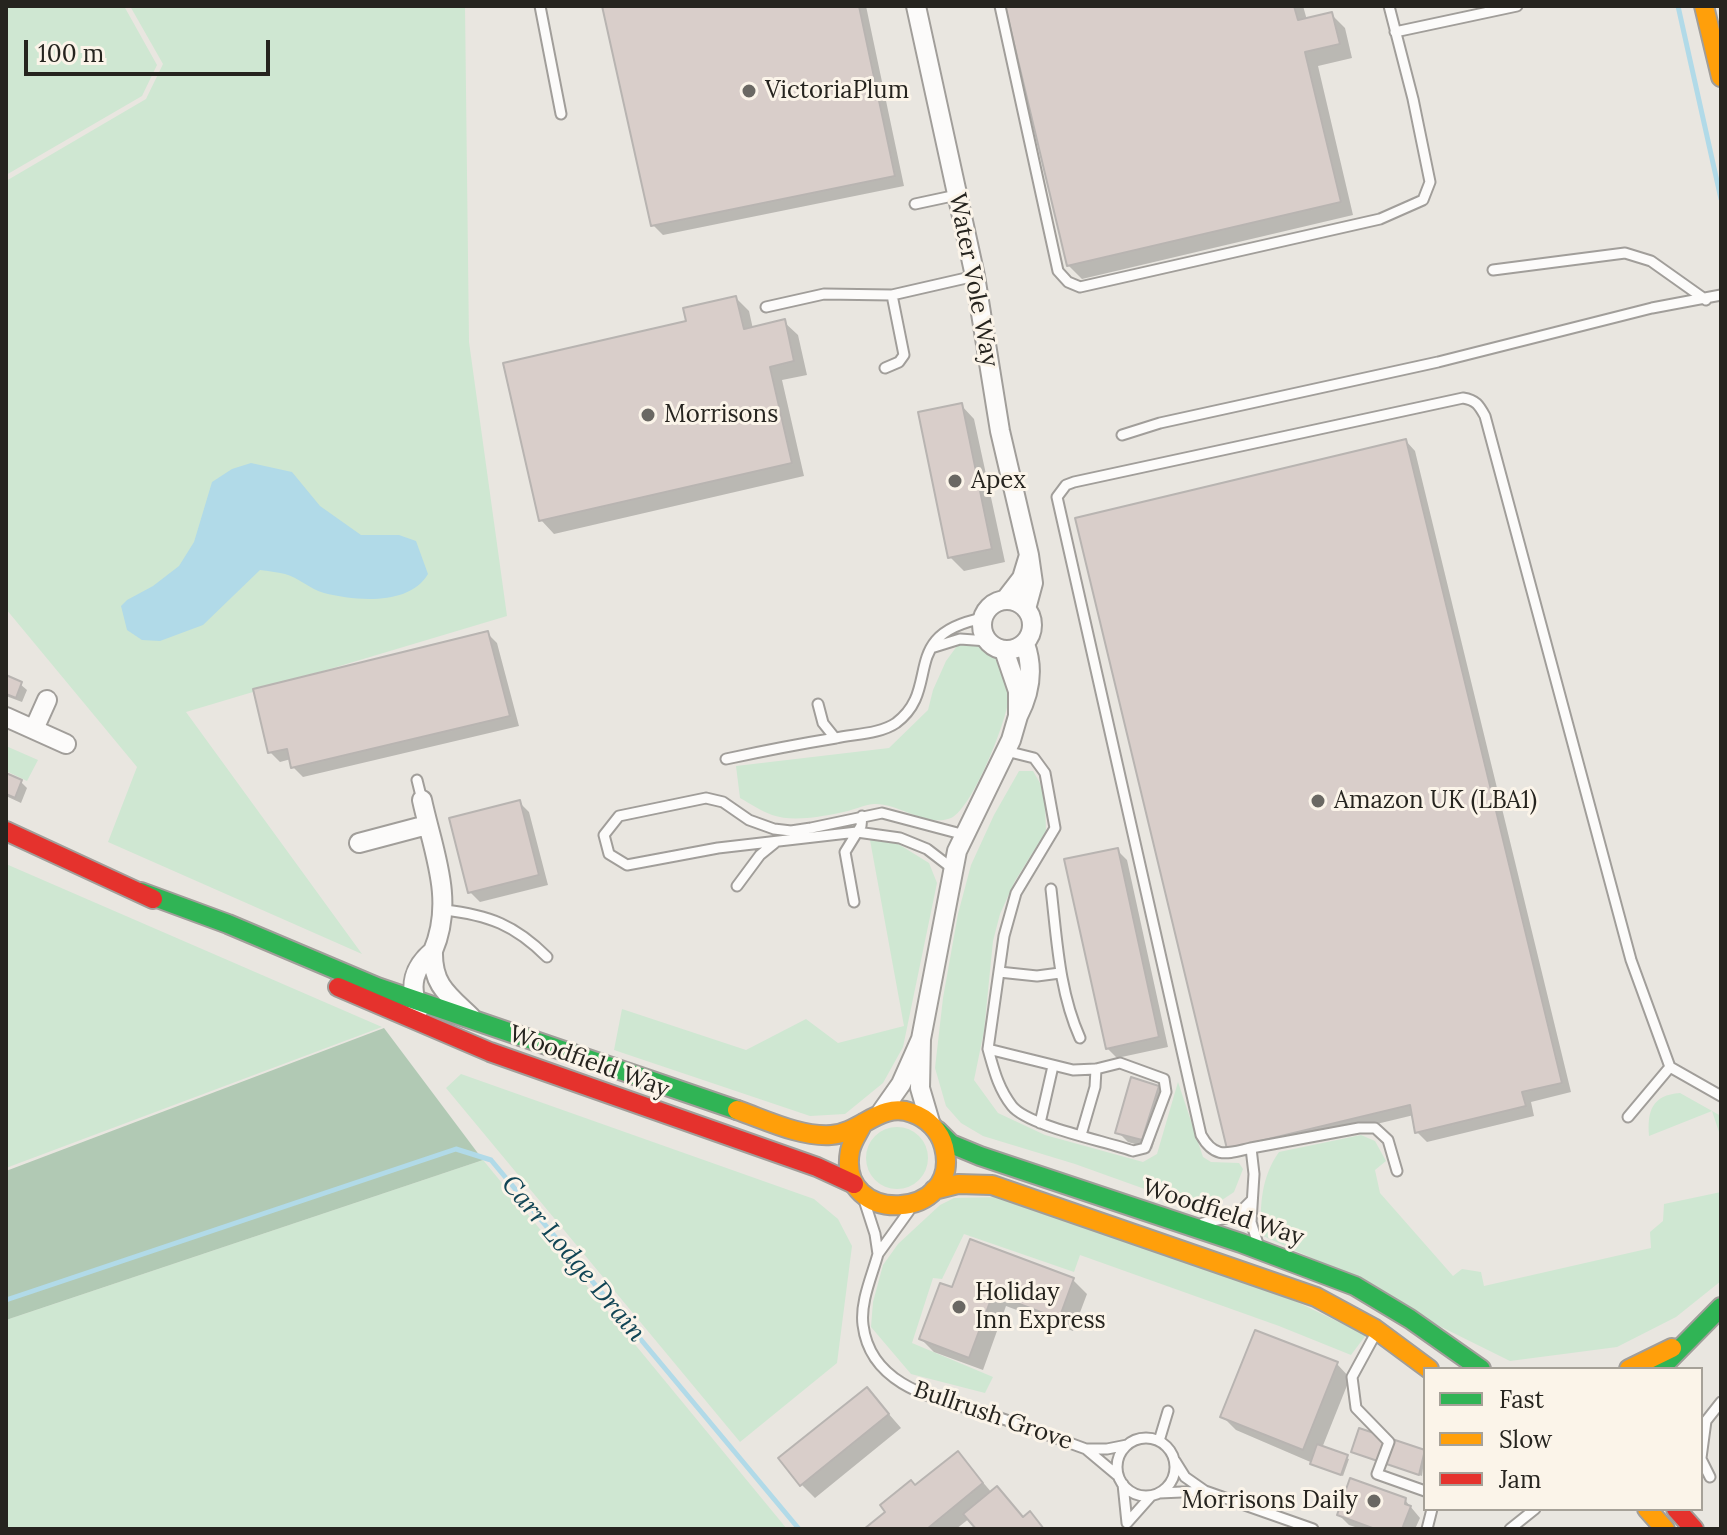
<!DOCTYPE html>
<style>
body{margin:0}
#map{position:relative;width:1727px;height:1535px;overflow:hidden;background:#e9e6e0;font-family:Lora,serif}
canvas{display:block}
.frame{position:absolute;inset:0;border:8px solid #26241f;pointer-events:none}
.legend{position:absolute;left:1423px;top:1367px;width:280px;height:144px;box-sizing:border-box;background:#fbf4e9;border:2px solid #a6a198;margin:0;padding:10px 14px;list-style:none;font-size:24px;color:#26241f}
.legend li{display:flex;align-items:center;gap:16px;height:40px}
.legend b{width:40px;border:2px solid #a6a198}
.scale{position:absolute;left:24px;top:40px;width:246px;height:36px;box-sizing:border-box;border:4px solid #26241f;border-top:0;padding-left:10px;font-size:24px;line-height:28px;white-space:nowrap;color:#26241f;-webkit-text-stroke:6px #fbf4e9;paint-order:stroke}
</style>
<div id="map">
<canvas width="1727" height="1535"></canvas>
<div class="frame"></div>
<ul class="legend">
<li><b style="height:10px;background:#30b455"></b>Fast</li>
<li><b style="height:10px;background:#ff9f0a"></b>Slow</li>
<li><b style="height:10px;background:#e5322d"></b>Jam</li>
</ul>
<div class="scale">100 m</div>
</div>
<script>
const c = document.querySelector('canvas').getContext('2d');
c.lineJoin = 'round';
function fillPath(path, color) { c.fillStyle = color; c.fill(path, 'evenodd'); }
function trace(path, color, width, dash) { c.strokeStyle = color; c.lineWidth = width; c.lineCap = dash ? 'butt' : 'round'; c.setLineDash(dash || []); c.stroke(path); }
function write(font, color, halo, rows, align = 'center') {
  c.font = font + ' Lora,serif'; c.lineWidth = 6; c.setLineDash([]); c.textBaseline = 'middle'; c.strokeStyle = halo; c.fillStyle = color; for (const [text, x, y, turn = 0] of rows) {
    c.save(); c.translate(x, y); c.rotate((+turn || 0) * Math.PI / 180); c.textAlign = isNaN(turn) ? turn : align; if (halo) c.strokeText(text, 0, 0); c.fillText(text, 0, 0); c.restore();
  }
}
fillPath(new Path2D(`
 M 6,6 L 124,6 L 157,65 L 142,96 L 6,175 Z
 M 130,6 L 465,6 L 469,342 L 507,616 L 186,712 L 362,954 L 108,842 L 137,767 L 6,609 L 6,181 L 146,99 L 163,64 Z
 M 960,642 C 968,643 977,644 984,647 C 995,652 1009,675 1010,687 C 1012,710 973,809 951,818 C 927,828 899,803 874,804 C 863,805 851,811 839,813 C 819,817 792,822 772,815 C 761,811 751,804 740,798 L 736,766 L 889,748 L 928,710 L 933,690 L 946,661 Z
 M 6,746 L 38,760 L 27,781 L 6,771 Z
 M 1019,771 L 1033,771 L 1040,783 L 1045,803 L 1046,831 L 1015,881 L 1000,914 L 993,941 L 984,1031 L 974,1080 L 998,1113 L 1045,1135 L 1143,1162 L 1157,1154 L 1178,1082 L 1203,1157 L 1211,1162 L 1239,1163 L 1243,1169 L 1234,1192 L 1213,1206 L 1181,1202 L 1075,1164 L 983,1136 L 961,1123 L 946,1106 L 935,1068 L 943,998 L 958,914 L 971,865 L 994,815 Z
 M 870,840 L 895,842 L 929,863 L 937,883 L 903,1047 L 883,1083 L 845,1114 L 810,1116 L 614,1050 L 622,1009 L 746,1050 L 806,1019 L 838,1043 L 904,1026 Z
 M 6,864 L 382,1027 L 6,1168 Z
 M 461,1074 L 814,1199 L 838,1219 L 852,1246 L 837,1363 L 740,1442 L 446,1088 Z
 M 1680,1093 L 1721,1116 L 1721,1138 L 1712,1111 L 1649,1136 C 1647,1111 1652,1095 1680,1093 Z
 M866 1158a31 31 0 1 1 62 0a31 31 0 1 1-62 0Z
 M 1361,1135 L 1375,1141 L 1386,1161 L 1375,1170 L 1380,1193 L 1453,1276 L 1462,1269 L 1481,1272 L 1484,1286 L 1651,1248 L 1650,1232 L 1663,1221 L 1664,1204 L 1721,1192 L 1721,1281 L 1676,1317 L 1617,1347 L 1510,1361 L 1411,1312 L 1316,1260 L 1261,1235 C 1260,1206 1261,1177 1279,1152 Z
 M 483,1160 L 787,1529 L 6,1529 L 6,1320 Z
 M 1002,1197 L 1274,1291 L 1366,1335 L 1351,1355 L 1279,1326 L 1080,1255 L 1074,1272 L 964,1234 L 942,1279 L 933,1278 L 912,1343 L 993,1377 L 985,1393 L 911,1374 L 871,1327 L 873,1302 L 883,1265 L 898,1244 L 940,1205 L 954,1198 Z`), '#cfe7d2');
fillPath(new Path2D(`
 M 384,1028 L 483,1160 L 6,1320 L 6,1171 Z`), '#b1c9b4');
fillPath(new Path2D(`
 M 251,463 L 292,472 L 320,506 L 361,535 L 399,535 L 416,541 L 428,574 C 409,606 356,601 324,593 C 310,589 299,578 285,574 C 277,572 268,571 260,570 L 203,625 L 160,641 L 142,640 L 127,630 L 121,606 L 127,600 L 153,586 L 179,566 L 194,542 L 212,482 L 232,469 Z`), '#b1dae8');
fillPath(new Path2D(`
 M 604,6 L 866,6 L 904,186 L 663,235 L 653,225 Z
 M 1007,6 L 1303,6 L 1307,20 L 1331,14 L 1345,28 L 1352,58 L 1318,66 L 1353,215 L 1082,279 L 1068,265 Z
 M 736,298 L 749,311 L 753,329 L 784,322 L 798,335 L 807,375 L 782,380 L 804,476 L 554,534 L 541,520 L 688,323 Z
 M 961,405 L 974,419 L 1005,562 L 964,571 L 950,557 Z
 M 1406,441 L 1415,451 L 1571,1092 L 1531,1102 L 1534,1116 L 1427,1142 L 1417,1132 L 1414,1115 L 1239,1157 L 1229,1148 Z
 M 487,633 L 497,643 L 519,726 L 303,777 L 293,767 L 291,759 L 280,762 L 270,752 Z
 M 6,677 L 20,684 L 27,690 L 22,702 L 6,696 Z
 M 6,775 L 21,782 L 27,788 L 21,803 L 6,796 Z
 M 519,802 L 529,812 L 548,885 L 480,902 L 470,892 Z
 M 1117,850 L 1127,860 L 1168,1047 L 1117,1058 L 1107,1048 Z
 M 1158,1088 L 1168,1098 L 1152,1149 L 1128,1142 L 1118,1132 Z
 M 1073,1280 L 1087,1294 L 1073,1331 L 1006,1306 L 983,1370 L 934,1352 L 921,1339 L 953,1290 Z
 M 1337,1364 L 1350,1378 L 1322,1448 L 1349,1459 L 1343,1476 L 1236,1430 L 1223,1417 Z
 M 867,1389 L 901,1428 L 815,1498 L 801,1484 Z
 M 1360,1431 L 1425,1453 L 1422,1476 L 1356,1454 L 1353,1451 Z
 M 958,1453 L 992,1493 L 997,1488 L 1024,1518 L 1030,1514 L 1044,1529 L 979,1529 L 970,1518 L 956,1529 L 867,1529 Z
 M 1405,1500 L 1420,1518 L 1415,1529 L 1361,1529 L 1349,1525 L 1339,1515 Z`), '#0003');
trace(new Path2D(`
 M 1678,6 L 1721,199
 M 6,1300 L 456,1149 L 491,1160 L 799,1529`), '#b1dae8', 5);
const building = new Path2D(`
 M 602,6 L 859,6 L 895,176 L 651,226 Z
 M 1005,6 L 1294,6 L 1298,20 L 1332,12 L 1340,44 L 1305,52 L 1341,202 L 1067,266 Z
 M 736,296 L 744,329 L 785,319 L 794,361 L 770,367 L 792,463 L 539,521 L 503,363 L 686,321 L 683,308 Z
 M 962,403 L 992,549 L 948,558 L 918,412 Z
 M 1406,439 L 1562,1083 L 1522,1092 L 1526,1106 L 1415,1133 L 1410,1105 L 1227,1149 L 1075,518 Z
 M 488,631 L 510,716 L 291,768 L 287,749 L 268,753 L 253,689 Z
 M 6,675 L 22,682 L 16,698 L 6,694 Z
 M 6,773 L 22,780 L 15,798 L 6,794 Z
 M 520,800 L 539,875 L 468,893 L 449,818 Z
 M 1118,848 L 1159,1037 L 1106,1049 L 1064,859 Z
 M 1131,1077 L 1159,1086 L 1142,1140 L 1115,1133 Z
 M 970,1239 L 1074,1278 L 1059,1319 L 993,1294 L 969,1358 L 919,1339 L 940,1283 L 952,1287 Z
 M 1255,1330 L 1338,1362 L 1303,1450 L 1220,1417 Z
 M 867,1387 L 889,1414 L 800,1486 L 778,1458 Z
 M 1359,1428 L 1425,1450 L 1419,1475 L 1351,1452 Z
 M 1317,1444 L 1348,1455 L 1341,1475 L 1310,1464 Z
 M 958,1451 L 983,1483 L 927,1529 L 864,1529 L 885,1512 L 880,1505 L 911,1480 L 915,1485 Z
 M 1350,1478 L 1406,1498 L 1405,1504 L 1411,1506 L 1402,1529 L 1375,1529 L 1337,1515 Z
 M 997,1486 L 1023,1517 L 1030,1511 L 1044,1529 L 976,1529 L 963,1514 Z`);
fillPath(building, '#d9ceca');
trace(building, '#b8b4b1', 2);
const lane = new Path2D(`
 M 540,6 L 561,114
 M 1000,6 L 1058,271 L 1068,282 L 1080,287 L 1380,219 L 1423,200 L 1430,182 L 1413,99 L 1389,6
 M 1395,32 L 1517,6
 M 915,204 L 957,195
 M 1493,270 L 1625,253 L 1651,261 L 1706,300
 M 766,307 L 824,294 L 892,295
 M 885,368 L 899,362 L 904,355 L 892,295 L 975,276
 M 1122,435 L 1160,423 L 1438,362 L 1652,308 L 1721,295
 M 931,648 L 960,639 L 988,641
 M 818,704 L 823,723 L 835,738
 M 726,759 C 763,751 799,744 836,738 C 854,734 880,734 896,723 C 943,688 897,634 984,618
 M 417,780 L 422,800
 M 953,869 L 927,849 L 900,838 L 857,832 L 718,848 L 627,865 L 609,854 L 604,835 L 619,816 L 706,798 L 723,802 L 749,820 L 774,829 L 791,831 L 811,828 L 882,813 L 965,835
 M 737,886 L 760,855 L 776,842
 M 1051,889 C 1057,940 1059,991 1080,1038
 M 854,902 L 845,852 L 861,826 L 862,816
 M 444,910 C 489,915 515,925 547,957
 M 999,972 L 1037,976 L 1060,973
 M 988,1049 L 1073,1070 L 1096,1069 L 1120,1063 L 1164,1079 L 1166,1092 L 1145,1148 L 1133,1151 C 1105,1141 1028,1126 1012,1106 C 998,1088 994,1070 988,1049 Z
 M 988,1049 L 1004,936 L 1016,893 L 1055,828 L 1045,773 L 1034,758 L 1006,751
 M 1628,1117 L 1670,1067 L 1721,1096
 M 1040,1123 L 1053,1066
 M 1081,1135 L 1095,1087 L 1096,1069
 M 1251,1148 C 1228,1153 1215,1160 1201,1135 L 1057,497 L 1066,485 L 1074,482 L 1463,398 C 1476,400 1479,405 1485,416 L 1631,960 L 1670,1067
 M 865,1203 L 875,1234 L 878,1254 L 909,1211
 M 1203,1223 L 1236,1216 L 1251,1201
 M 1258,1244 L 1251,1222 L 1254,1174 L 1251,1148 L 1359,1128 L 1375,1128 L 1388,1140 L 1397,1171
 M 878,1254 C 872,1276 860,1302 863,1325 C 871,1390 943,1400 994,1416 C 1025,1426 1056,1438 1086,1449
 M 1377,1331 L 1352,1377 L 1356,1408 L 1389,1442 L 1377,1474 L 1425,1491
 M1117 1467a29 29 0 1 1 58 0a29 29 0 1 1-58 0Z
 M 1159,1441 L 1168,1411
 M 1701,1458 L 1706,1421 L 1721,1402
 M 1701,1459 L 1710,1477
 M 1117,1475 L 1086,1449 L 1107,1449 L 1127,1445
 M 1123,1484 L 1127,1523 L 1151,1496
 M 1205,1491 L 1313,1529
 M 1159,1493 L 1205,1491 L 1185,1477 L 1175,1461
 M 1427,1529 L 1432,1509
 M 1510,1529 L 1535,1509`);
const street = new Path2D(`
 M 916,6 L 975,276 L 1000,431 L 1029,555
 M 1005,600 L 1022,578 L 1029,555 L 1033,583 L 1026,609
 M982 625a25 25 0 1 1 50 0a25 25 0 1 1-50 0Z
 M 1004,650 L 1018,691 L 1018,716 C 1030,693 1034,669 1025,644
 M 6,717 L 66,744
 M 34,729 L 47,700
 M 422,800 C 433,851 455,900 433,951
 M 359,843 L 427,825
 M 419,1009 C 408,986 414,967 433,951 C 432,985 448,995 471,1017
 M 921,1039 L 957,851 L 1011,740 L 1018,716
 M 882,1111 L 901,1084 L 921,1039 L 920,1088 L 930,1122`);
const fast = new Path2D(`
 M 141,892 L 228,924 L 377,987 L 737,1110
 M 938,1131 L 951,1144 L 980,1156 L 1241,1243 L 1355,1286 L 1410,1319 L 1481,1369
 M 1660,1369 L 1721,1307`);
const slow = new Path2D(`
 M 1704,6 L 1721,77
 M 737,1110 C 766,1120 800,1137 831,1135 C 861,1133 881,1101 912,1113 C 927,1118 940,1131 944,1147 C 963,1221 836,1227 850,1151 C 852,1141 859,1132 863,1123
 M 934,1190 L 958,1184 L 992,1185 L 1316,1297 L 1375,1329 L 1429,1369
 M 1629,1369 L 1672,1348
 M 1647,1509 L 1665,1529`);
const jam = new Path2D(`
 M 6,831 L 153,899
 M 338,987 L 490,1052 L 817,1167 L 854,1184
 M 1676,1509 L 1694,1529`);
trace(lane, '#a19e9a', 13);
trace(street, '#a19e9a', 22);
trace(fast, '#a19e9a', 22);
trace(slow, '#a19e9a', 22);
trace(jam, '#a19e9a', 22);
trace(lane, '#fcfbfa', 9);
trace(street, '#fcfbfa', 18);
trace(fast, '#30b455', 18);
trace(slow, '#ff9f0a', 18);
trace(jam, '#e5322d', 18);
for (const [x, y, r, color] of [
 [749,91,8,"#6a6863"],
 [648,415,8,"#6a6863"],
 [955,481,8,"#6a6863"],
 [1318,801,8,"#6a6863"],
 [959,1307,8,"#6a6863"],
 [1374,1501,8,"#6a6863"]
]) { const dot = new Path2D(); dot.arc(x, y, r, 0, 2 * Math.PI); c.fillStyle = color; c.fill(dot); trace(dot, '#fbf4e9', 3); }
write('24px', '#26241f', '#fbf4e9', [
 ["VictoriaPlum",765,91],
 ["Morrisons",664,415],
 ["Apex",971,481],
 ["Amazon UK (LBA1)",1334,801],
 ["Holiday",975,1293],
 ["Inn Express",975,1321],
 ["Morrisons Daily",1358,1501,"right"]
], 'left');
write('24px', '#26241f', '#fbf4e9', [
 ["Water Vole Way",973,280,79],
 ["Woodfield Way",589,1062,20],
 ["Woodfield Way",1223,1213,18],
 ["Bullrush Grove",993,1416,19]
]);
write('italic 26px', '#114555', '#fbf4e9', [
 ["Carr Lodge Drain",573,1259,50]
]);
</script>
